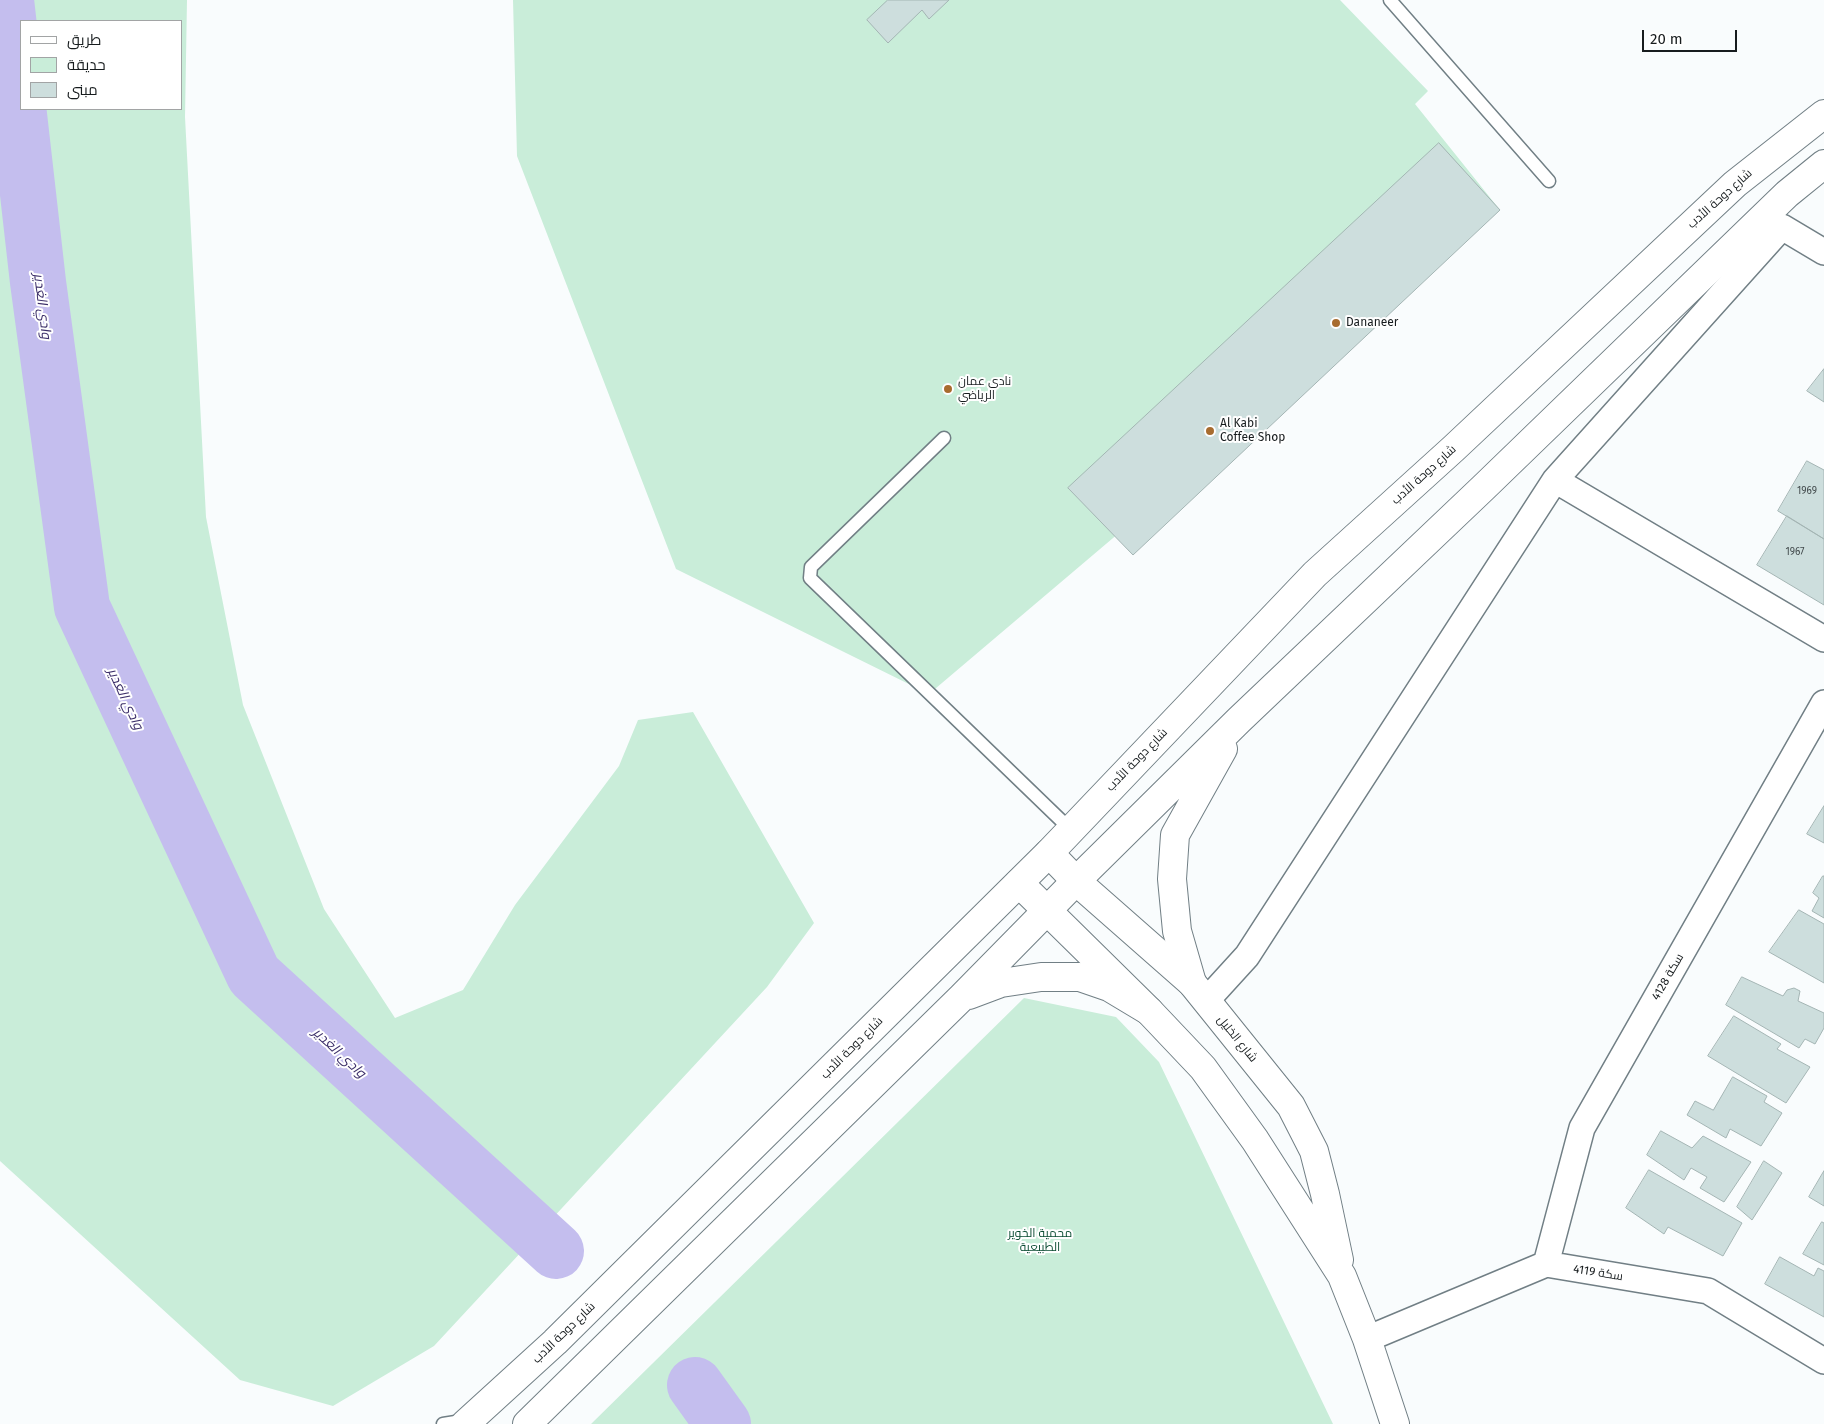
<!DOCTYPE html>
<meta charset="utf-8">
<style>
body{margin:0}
#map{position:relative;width:1824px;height:1424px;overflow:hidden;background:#f9fcfd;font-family:"Fira Sans",Cairo,sans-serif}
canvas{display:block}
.legend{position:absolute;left:20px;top:20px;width:162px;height:90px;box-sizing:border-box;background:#fff;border:1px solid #a2a4a5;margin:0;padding:6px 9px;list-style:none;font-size:15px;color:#171c1e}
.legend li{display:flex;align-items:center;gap:10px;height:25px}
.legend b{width:25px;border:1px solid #a2a4a5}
.scale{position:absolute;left:1642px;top:30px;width:95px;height:22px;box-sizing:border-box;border:2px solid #171c1e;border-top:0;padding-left:6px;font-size:15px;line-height:18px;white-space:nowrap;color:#171c1e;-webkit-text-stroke:4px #fff;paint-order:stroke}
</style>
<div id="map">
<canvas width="1824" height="1424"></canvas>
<ul class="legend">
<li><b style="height:6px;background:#fff"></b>طريق</li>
<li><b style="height:14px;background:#c9edd9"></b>حديقة</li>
<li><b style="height:14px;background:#cddedd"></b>مبنى</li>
</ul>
<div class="scale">20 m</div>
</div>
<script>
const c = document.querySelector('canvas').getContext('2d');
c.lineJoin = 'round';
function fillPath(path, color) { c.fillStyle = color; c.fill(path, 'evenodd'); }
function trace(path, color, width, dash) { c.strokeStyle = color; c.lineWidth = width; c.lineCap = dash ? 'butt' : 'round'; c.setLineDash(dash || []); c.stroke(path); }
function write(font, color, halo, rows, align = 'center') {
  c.font = font + ' "Fira Sans",Cairo,sans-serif'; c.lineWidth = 4; c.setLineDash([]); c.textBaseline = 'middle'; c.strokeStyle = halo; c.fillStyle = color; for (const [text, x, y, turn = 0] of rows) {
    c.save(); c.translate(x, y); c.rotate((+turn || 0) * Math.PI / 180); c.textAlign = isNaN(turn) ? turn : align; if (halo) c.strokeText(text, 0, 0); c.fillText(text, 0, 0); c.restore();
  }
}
fillPath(new Path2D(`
 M 0,0 L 187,0 L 185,117 L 206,517 L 243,705 L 324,909 L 395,1018 L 463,990 L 515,905 L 619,766 L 638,720 L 693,712 L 814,923 L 767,987 L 434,1346 L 333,1406 L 240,1380 L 0,1161 ZM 21,21 L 181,21 L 181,109 L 21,109 Z
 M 513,0 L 1340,0 L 1428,91 L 1415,104 L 1500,210 L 929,694 L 676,569 L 517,156 Z
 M 1024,998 L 1116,1017 L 1159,1062 L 1333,1424 L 591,1424 Z`), '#c9edd9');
trace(new Path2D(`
 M 6,0 L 38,282 L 82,607 L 254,975 L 556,1251
 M 695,1385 L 723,1424`), '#c4beee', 56);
const building = new Path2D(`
 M 888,0 L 949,0 L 929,19 L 922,10 L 888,43 L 867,20 Z
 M 1439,143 L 1500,210 L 1133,555 L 1068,488 Z
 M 1824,369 L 1824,402 L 1807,391 Z
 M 1807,461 L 1824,470 L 1824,539 L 1778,511 Z
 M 1787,516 L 1824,539 L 1824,605 L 1757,565 Z
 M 1824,806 L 1824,843 L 1807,834 Z
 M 1823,876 L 1824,876 L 1824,918 L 1812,911 L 1819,898 L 1813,893 Z
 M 1799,910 L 1824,924 L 1824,983 L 1769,952 Z
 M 1742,977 L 1783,996 L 1787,990 L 1794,988 L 1800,991 L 1798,1001 L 1824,1013 L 1824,1028 L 1815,1044 L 1805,1039 L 1799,1048 L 1726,1005 Z
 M 1734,1016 L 1781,1044 L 1777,1049 L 1810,1067 L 1786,1103 L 1708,1056 Z
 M 1733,1077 L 1767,1096 L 1764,1102 L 1782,1113 L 1761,1146 L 1730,1129 L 1726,1138 L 1687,1115 L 1695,1101 L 1713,1110 Z
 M 1661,1131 L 1692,1148 L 1703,1136 L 1751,1162 L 1724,1202 L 1700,1188 L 1707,1177 L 1691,1168 L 1684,1180 L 1647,1155 Z
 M 1764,1161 L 1782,1173 L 1752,1220 L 1737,1207 Z
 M 1649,1170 L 1742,1223 L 1723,1256 L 1668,1227 L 1664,1234 L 1626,1208 Z
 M 1824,1171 L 1824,1206 L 1809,1197 Z
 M 1822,1222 L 1824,1223 L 1824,1265 L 1803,1254 Z
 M 1780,1257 L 1814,1276 L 1818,1268 L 1824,1271 L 1824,1317 L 1765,1284 Z`);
fillPath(building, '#cddedd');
trace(building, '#a4b5b4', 1);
const service = new Path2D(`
 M 1390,0 L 1549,181
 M 944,438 L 811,567 L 810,578 L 1071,830
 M 443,1424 L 468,1420`);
const minor = new Path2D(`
 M 1555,480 L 1824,639
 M 1206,1001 L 1247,956 L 1555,480 L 1782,227 L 1824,252
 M 1546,1264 L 1582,1128 L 1824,703
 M 1367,1339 L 1546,1264 L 1708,1291 L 1824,1361`);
const tertiary = new Path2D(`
 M 1049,853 L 1076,881 L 1192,983 L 1291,1106 L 1314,1151 L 1325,1194 L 1339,1260
 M 1019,883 L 1149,1011 L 1203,1068 L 1255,1140 L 1342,1276 L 1367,1339 L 1395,1424`);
const secondary = new Path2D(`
 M 1192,983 L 1177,931 L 1172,879 L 1175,835 L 1223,749
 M 969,995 L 1001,983 L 1041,977 L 1080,977 L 1109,987 L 1149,1011
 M 465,1424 L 555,1342 L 1049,853 L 1315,574 L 1453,449 L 1735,184 L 1824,114
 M 527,1424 L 962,997 L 1076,881 L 1239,720 L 1483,488 L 1787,194 L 1824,164`);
trace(service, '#717f85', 15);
trace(minor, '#717f85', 28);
trace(tertiary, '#717f85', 30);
trace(secondary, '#717f85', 30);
trace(service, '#fff', 12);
trace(minor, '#fff', 25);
trace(tertiary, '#fff', 28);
trace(secondary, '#fff', 28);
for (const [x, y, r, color] of [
 [1336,323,5,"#a86c2f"],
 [948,389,5,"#a86c2f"],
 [1210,431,5,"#a86c2f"]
]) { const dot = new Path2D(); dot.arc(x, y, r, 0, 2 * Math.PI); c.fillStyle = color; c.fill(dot); trace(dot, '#fff', 2); }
write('10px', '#444c4e', null, [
 ["1969",1807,491],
 ["1967",1795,552]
]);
write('12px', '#171c1e', '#fff', [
 ["شارع دوحة الأدب",1720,199,-42],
 ["شارع دوحة الأدب",1424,475,-42],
 ["شارع دوحة الأدب",1137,760,-46],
 ["سكة 4128",1668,977,-60],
 ["شارع الخليل",1237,1039,51],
 ["شارع دوحة الأدب",852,1048,-45],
 ["سكة 4119",1598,1273,9],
 ["شارع دوحة الأدب",564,1333,-44]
]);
write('12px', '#171c1e', '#fff', [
 ["Dananeer",1346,323],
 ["نادي عمان",958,382],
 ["الرياضي",958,396],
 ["Al Kabi",1220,424],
 ["Coffee Shop",1220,438]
], 'left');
write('12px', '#094b31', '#fff', [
 ["محمية الخوير",1040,1234],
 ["الطبيعية",1040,1248]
]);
write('italic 14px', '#3c2f69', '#fff', [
 ["وادي الغدير",42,306,83],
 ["وادي الغدير",125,699,65],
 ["وادي الغدير",339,1053,43]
]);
</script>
